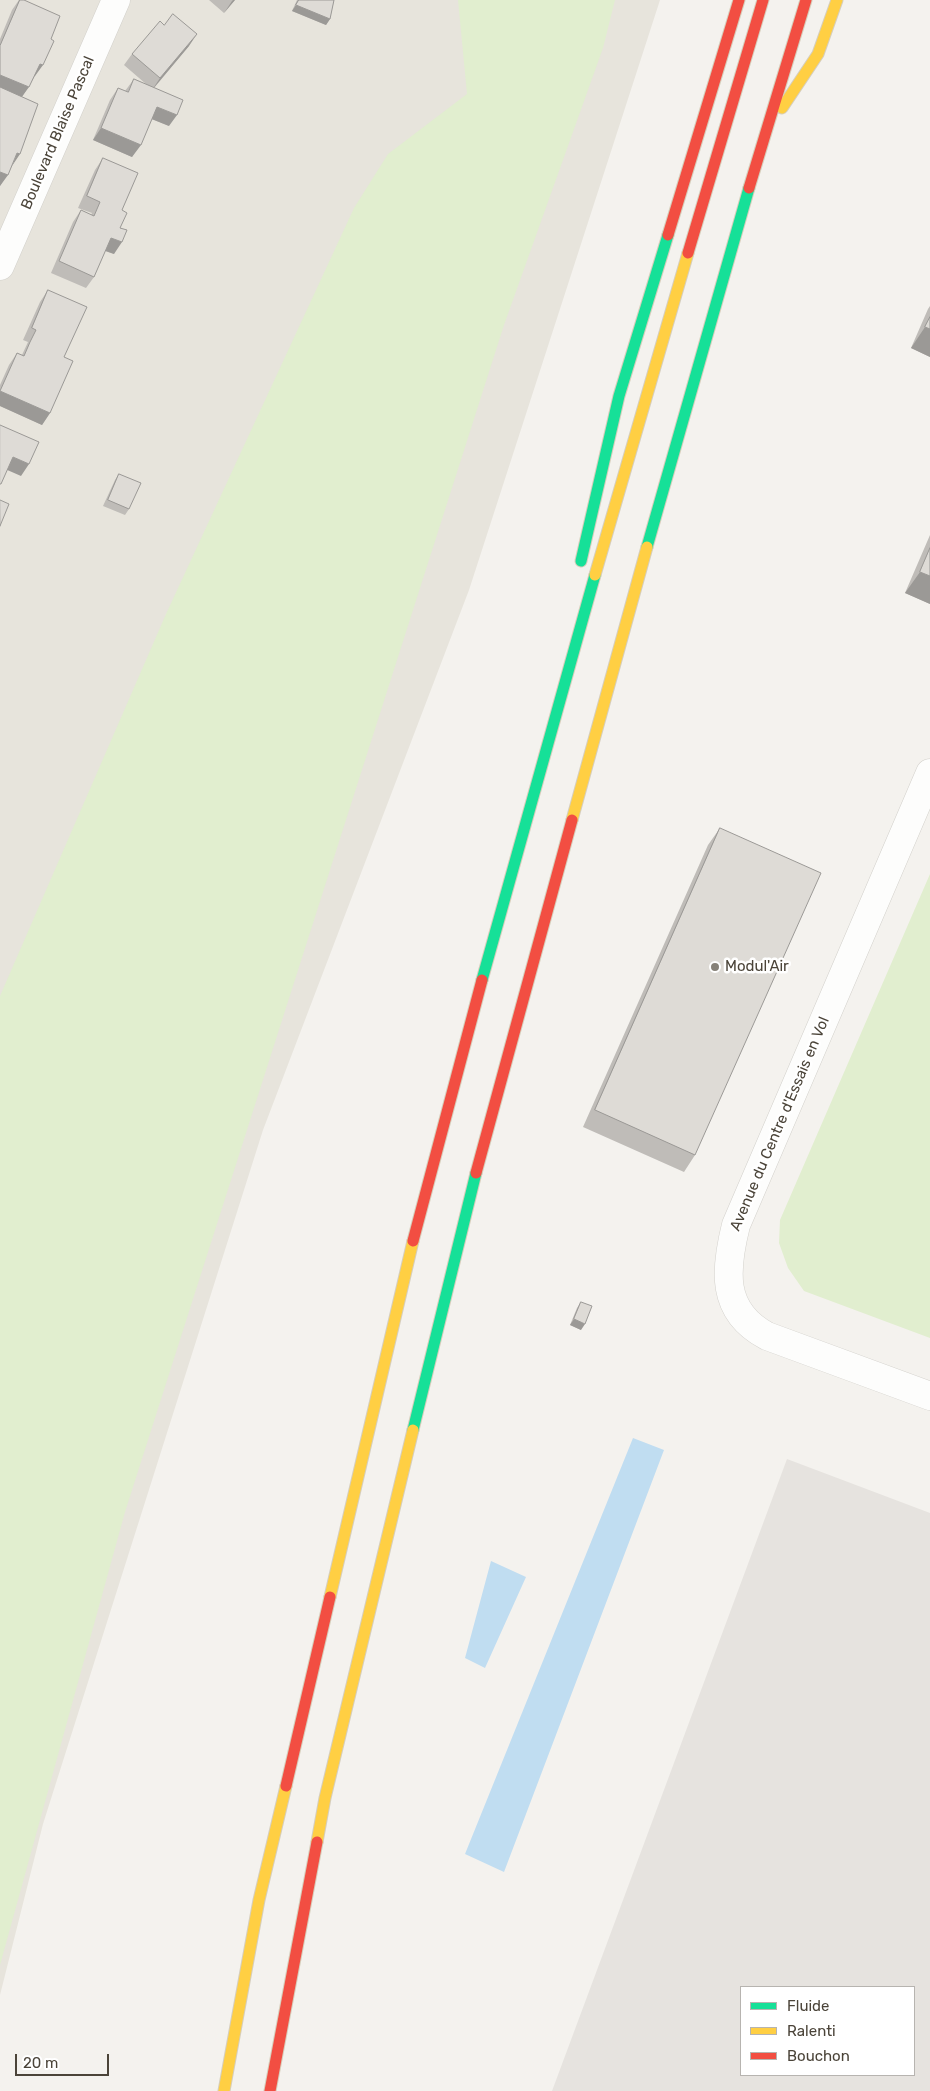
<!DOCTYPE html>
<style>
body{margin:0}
#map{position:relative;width:930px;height:2091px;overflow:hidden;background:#f4f2ee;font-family:Rubik,sans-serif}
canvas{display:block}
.legend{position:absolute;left:740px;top:1986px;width:175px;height:90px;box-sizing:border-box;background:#fff;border:1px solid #b7b4b0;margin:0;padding:6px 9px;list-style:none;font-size:15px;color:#4b4439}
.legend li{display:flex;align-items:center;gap:10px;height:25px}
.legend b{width:25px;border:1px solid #b7b4b0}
.scale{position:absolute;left:15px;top:2054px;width:94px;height:22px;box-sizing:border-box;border:2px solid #4b4439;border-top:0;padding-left:6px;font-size:15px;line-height:18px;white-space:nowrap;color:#4b4439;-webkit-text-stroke:4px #fff;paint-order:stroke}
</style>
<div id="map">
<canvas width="930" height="2091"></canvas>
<ul class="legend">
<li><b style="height:6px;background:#16e098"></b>Fluide</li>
<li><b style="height:6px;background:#ffcf43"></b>Ralenti</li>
<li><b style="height:6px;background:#f24e42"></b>Bouchon</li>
</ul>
<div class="scale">20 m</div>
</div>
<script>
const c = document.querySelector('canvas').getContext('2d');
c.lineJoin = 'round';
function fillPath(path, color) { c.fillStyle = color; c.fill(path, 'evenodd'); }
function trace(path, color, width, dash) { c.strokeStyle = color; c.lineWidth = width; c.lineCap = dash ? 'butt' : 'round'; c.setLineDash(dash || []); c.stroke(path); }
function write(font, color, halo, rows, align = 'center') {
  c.font = font + ' Rubik,sans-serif'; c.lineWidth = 5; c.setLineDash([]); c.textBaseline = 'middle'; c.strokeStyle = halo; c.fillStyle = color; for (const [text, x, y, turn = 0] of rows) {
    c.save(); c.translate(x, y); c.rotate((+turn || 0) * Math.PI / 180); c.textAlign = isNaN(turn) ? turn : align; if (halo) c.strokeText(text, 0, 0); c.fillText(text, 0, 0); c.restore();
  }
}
fillPath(new Path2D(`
 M 0,0 L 660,0 L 469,590 L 263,1130 L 43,1824 L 0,1995 Z`), '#e7e4dc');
fillPath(new Path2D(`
 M 458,0 L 615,0 L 603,48 L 504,325 L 125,1512 L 0,1965 L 0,996 L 166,614 L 354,208 L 388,154 L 467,94 Z
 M 930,874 L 930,1338 L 804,1291 L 788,1268 L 779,1243 L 780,1220 Z`), '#e1eecf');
fillPath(new Path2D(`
 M 787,1459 L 930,1513 L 930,2091 L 552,2091 ZM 741,1987 L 914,1987 L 914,2075 L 741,2075 Z`), '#e6e3df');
fillPath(new Path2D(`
 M 633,1438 L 664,1450 L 504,1872 L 465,1854 Z
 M 491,1561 L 526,1577 L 485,1668 L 465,1658 Z`), '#c0ddf1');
const street = new Path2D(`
 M 0,266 L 116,0
 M 930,773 L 736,1225 C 725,1269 720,1311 767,1336 L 930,1396`);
const fast = new Path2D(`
 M 647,547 L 749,188
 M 581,561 L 619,396 L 668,235
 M 482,980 L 595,575
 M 413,1430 L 476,1173`);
const slow = new Path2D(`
 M 782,108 L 818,54 L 837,0
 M 595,575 L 688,253
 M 572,820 L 647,547
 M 330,1597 L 413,1241
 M 317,1842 L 325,1798 L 413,1430
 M 224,2091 L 259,1900 L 286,1786`);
const jam = new Path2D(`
 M 749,188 L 806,0
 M 668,235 L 739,0
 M 688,253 L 763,0
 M 476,1173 L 572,820
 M 413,1241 L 482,980
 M 286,1786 L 330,1597
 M 270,2091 L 317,1842`);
trace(street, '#d2d0cb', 29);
trace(fast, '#d6cebb', 13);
trace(slow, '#d6cebb', 13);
trace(jam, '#d6cebb', 13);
trace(street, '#fdfdfc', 28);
trace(fast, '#16e098', 11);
trace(slow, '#ffcf43', 11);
trace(jam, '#f24e42', 11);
fillPath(new Path2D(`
 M 19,0 L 24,0 L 51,39 L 35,76 L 22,97 L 12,166 L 0,186 L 0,39 L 12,10 Z
 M 209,0 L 235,0 L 224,13 Z
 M 297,0 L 334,0 L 330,19 L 326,25 L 292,11 Z
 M 189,46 L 154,88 L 169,126 L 152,119 L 132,157 L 93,140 L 110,100 L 118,88 L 125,91 L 134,79 L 146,84 L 124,65 L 132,54 Z
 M 103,158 L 122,210 L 120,228 L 114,254 L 105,251 L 94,277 L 86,288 L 51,273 L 73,222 L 81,210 L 91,215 L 92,213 L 78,208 L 95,170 Z
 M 48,290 L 64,357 L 50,413 L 42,425 L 0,406 L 0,385 L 9,365 L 17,353 L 22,355 L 28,342 L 23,340 L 40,302 Z
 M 930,306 L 930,357 L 911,348 L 928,309 Z
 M 119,474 L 129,509 L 125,515 L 103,506 L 115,480 Z
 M 930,535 L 930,604 L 905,593 Z
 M 720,828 L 695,1155 L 684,1172 L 583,1127 L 708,845 Z
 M 581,1302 L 581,1330 L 570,1325 L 577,1308 Z`), '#bfbcb8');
fillPath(new Path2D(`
 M 233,0 L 235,0 L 224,13 L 232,1 Z
 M 296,5 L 330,19 L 326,25 L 292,11 Z
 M 197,34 L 189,46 L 152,90 L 160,78 Z
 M 40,64 L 43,65 L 35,76 L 32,75 Z
 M 0,75 L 29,87 L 21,98 L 0,90 Z
 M 157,107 L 177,115 L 169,126 L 149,118 Z
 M 101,128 L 141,145 L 132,157 L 93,140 Z
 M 17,153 L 20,154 L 12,166 Z
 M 0,172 L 8,175 L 0,186 Z
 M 111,238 L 122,242 L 114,254 L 103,250 Z
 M 925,327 L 930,329 L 930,357 L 911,348 Z
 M 0,391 L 50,413 L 42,425 L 0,406 Z
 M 13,457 L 29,464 L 21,476 L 5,469 Z
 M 920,572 L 930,576 L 930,604 L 905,593 Z
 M 574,1319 L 585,1324 L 581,1330 L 570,1325 Z`), '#9b9996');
const building = new Path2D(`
 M 20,0 L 24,0 L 60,16 L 51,39 L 54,41 L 43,65 L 40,64 L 29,87 L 0,75 L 0,46 Z
 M 299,0 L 334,0 L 330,19 L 296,5 Z
 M 173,14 L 197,34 L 160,78 L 132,54 L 160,21 L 164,25 Z
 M 134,79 L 183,100 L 177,115 L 157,107 L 141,145 L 101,128 L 118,88 L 128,92 Z
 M 0,87 L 38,104 L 20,154 L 17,153 L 8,175 L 0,172 Z
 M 103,158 L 138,173 L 122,210 L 127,213 L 120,228 L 127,230 L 122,242 L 111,238 L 94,277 L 59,261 L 81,210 L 94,216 L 100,202 L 87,196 Z
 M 48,290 L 87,307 L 64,357 L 73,361 L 50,413 L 0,391 L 17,353 L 24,356 L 30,342 L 36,330 L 32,328 Z
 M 930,317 L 930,329 L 925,327 Z
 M 0,425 L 39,442 L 29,464 L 13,457 L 1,484 L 0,484 Z
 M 119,474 L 141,483 L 129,509 L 108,500 Z
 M 0,500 L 9,504 L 0,526 Z
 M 930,548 L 930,576 L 920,572 Z
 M 720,828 L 821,873 L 695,1155 L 595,1110 Z
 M 581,1302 L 592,1306 L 585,1324 L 574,1319 Z`);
fillPath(building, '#dedbd6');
trace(building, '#9b9996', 1);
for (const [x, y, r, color] of [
 [715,967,5,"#868178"]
]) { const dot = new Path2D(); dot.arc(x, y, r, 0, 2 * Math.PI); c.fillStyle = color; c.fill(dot); trace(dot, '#fff', 2); }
write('15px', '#4b4439', '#fff', [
 ["Boulevard Blaise Pascal",58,133,-67],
 ["Avenue du Centre d'Essais en Vol",780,1124,-67]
]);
write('15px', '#4b4439', '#fff', [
 ["Modul'Air",725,967]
], 'left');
</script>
